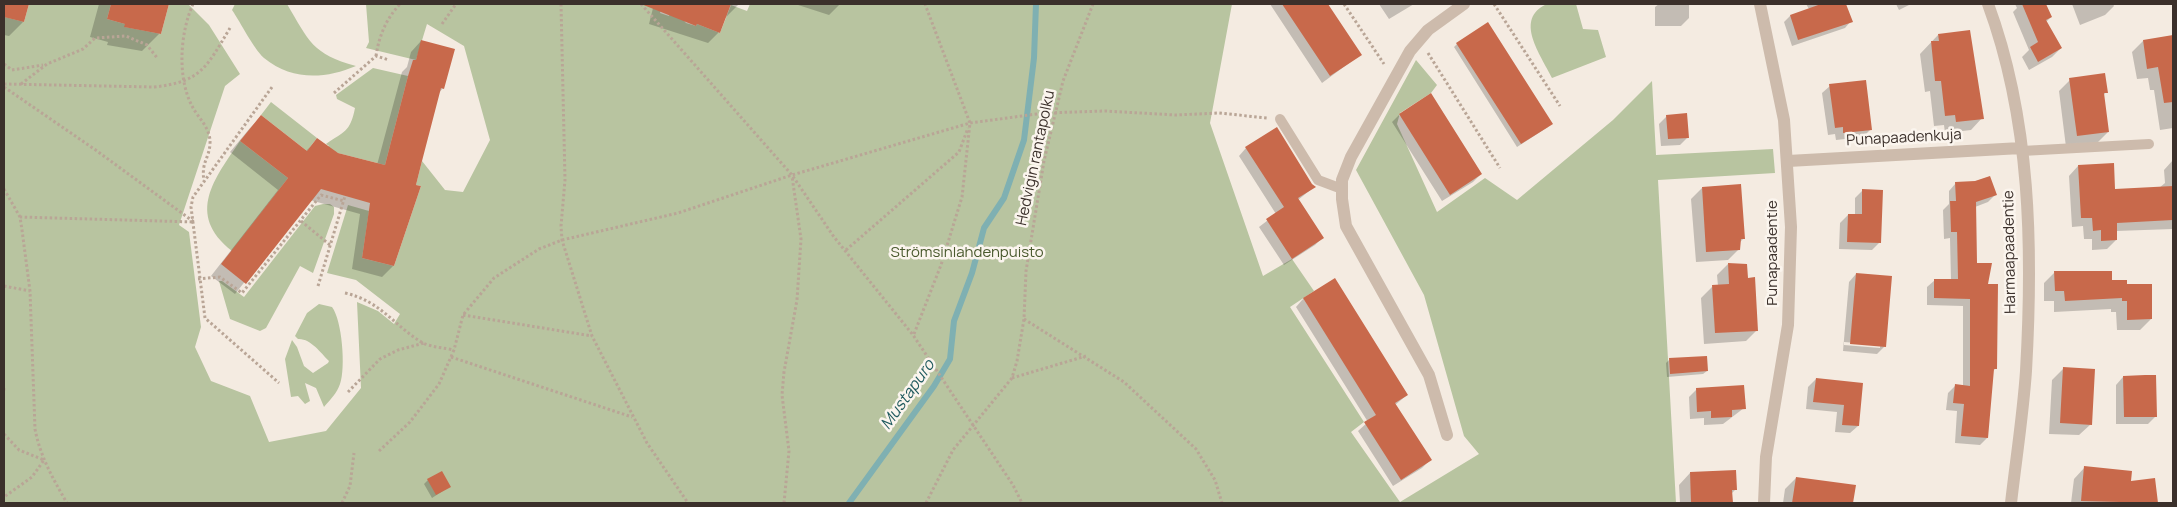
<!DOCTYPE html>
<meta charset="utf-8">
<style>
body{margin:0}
#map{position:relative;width:2177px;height:507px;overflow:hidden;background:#f4ebe1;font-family:Manrope,sans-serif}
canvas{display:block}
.frame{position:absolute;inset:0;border:5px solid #3b302b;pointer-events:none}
</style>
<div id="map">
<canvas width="2177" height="507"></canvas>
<div class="frame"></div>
</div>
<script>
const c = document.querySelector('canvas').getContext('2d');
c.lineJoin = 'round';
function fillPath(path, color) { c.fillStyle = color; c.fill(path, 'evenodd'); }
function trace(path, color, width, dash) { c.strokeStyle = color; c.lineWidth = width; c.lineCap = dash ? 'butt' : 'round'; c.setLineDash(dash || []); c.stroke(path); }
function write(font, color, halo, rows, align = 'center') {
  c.font = font + ' Manrope,sans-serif'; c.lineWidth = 5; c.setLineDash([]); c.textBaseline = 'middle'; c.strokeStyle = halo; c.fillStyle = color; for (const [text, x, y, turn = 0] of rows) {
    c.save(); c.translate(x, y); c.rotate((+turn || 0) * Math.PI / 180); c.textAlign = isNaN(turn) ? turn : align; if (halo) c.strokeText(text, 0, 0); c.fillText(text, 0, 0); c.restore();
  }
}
fillPath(new Path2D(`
 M 29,4 L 111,4 L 107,19 L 125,24 L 125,27 L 161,34 L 169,4 L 188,4 L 209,25 L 240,74 L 225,86 L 179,225 L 189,232 L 201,327 L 195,347 L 211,381 L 250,396 L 269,442 L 326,431 L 361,388 L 357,302 L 378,311 L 394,324 L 400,314 L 356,280 L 327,273 L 348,205 L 369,211 L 362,258 L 394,266 L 421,186 L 416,185 L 422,161 L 445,190 L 463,192 L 490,140 L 464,46 L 427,24 L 416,60 L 366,48 L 369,42 L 366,4 L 663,4 L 660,13 L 669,16 L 672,6 L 686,23 L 696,26 L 697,24 L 720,33 L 731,5 L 747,11 L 750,4 L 1232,4 L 1210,123 L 1263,276 L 1292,259 L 1314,291 L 1290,307 L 1364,422 L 1351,432 L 1400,502 L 1479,454 L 1464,436 L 1424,295 L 1356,170 L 1416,60 L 1437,85 L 1431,93 L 1400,113 L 1397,124 L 1437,212 L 1485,178 L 1517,200 L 1613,120 L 1652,81 L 1656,155 L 1773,149 L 1775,173 L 1658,180 L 1676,503 L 4,503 L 4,20 L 5,17 L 24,22 Z
 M 235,4 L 287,4 C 309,41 312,54 356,66 C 325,79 292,81 264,58 C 253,48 241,23 232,10 Z
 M 1547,4 L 1576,4 L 1583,29 L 1598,30 L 1606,57 L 1552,78 C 1541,55 1513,19 1547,4 Z
 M 373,68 L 408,76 L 385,165 L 326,150 L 329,146 L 326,144 C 344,131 350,133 355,108 L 337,99 L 336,95 Z
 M 271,102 L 317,138 L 307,151 L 261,115 Z
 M 240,141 L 288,178 L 232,251 C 185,214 215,178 240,141 Z
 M 323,204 L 330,204 L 334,207 L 334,214 L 313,273 L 300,266 L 266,328 L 260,331 L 230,319 L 219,281 L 222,281 L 244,297 L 315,206 Z
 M 319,304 L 332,307 C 342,320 346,368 340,384 C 337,393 330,400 324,407 L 316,388 L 305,383 L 310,401 L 305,404 L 298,396 L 291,397 L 285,359 L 292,340 L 297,347 L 304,366 L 313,373 L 328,363 L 329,361 C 321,353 310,338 298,339 L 295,336 L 307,313 Z`), '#b8c4a0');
fillPath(new Path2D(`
 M 4,4 L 28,4 L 23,22 L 9,36 L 4,35 Z
 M 99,4 L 168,4 L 160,33 L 142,51 L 107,45 L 108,42 L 90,37 Z
 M 654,4 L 739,4 L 725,18 L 719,32 L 708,43 L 649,24 Z
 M 795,4 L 840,4 L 829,15 Z
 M 1270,4 L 1327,4 L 1360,55 L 1322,83 Z
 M 1379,4 L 1414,4 L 1389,19 Z
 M 1659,4 L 1689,4 L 1689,18 L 1681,26 L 1655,26 L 1655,7 Z
 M 1806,4 L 1845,4 L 1851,21 L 1845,28 L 1792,46 L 1784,22 L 1790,16 L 1809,9 Z
 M 1896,4 L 1911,4 L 1899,10 Z
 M 2015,4 L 2045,4 L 2051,17 L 2046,22 L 2061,48 L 2052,57 L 2029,70 L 2022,57 L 2029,50 L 2013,12 L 2017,8 Z
 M 2072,4 L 2113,4 L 2114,6 L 2105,15 L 2080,25 Z
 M 1938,35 L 1982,118 L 1971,130 L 1945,133 L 1944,125 L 1934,126 L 1930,91 L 1925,92 L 1920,54 Z
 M 2173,36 L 2173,128 L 2160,130 L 2154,90 L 2150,90 L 2148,78 L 2137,79 L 2132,52 L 2143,41 Z
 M 421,41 L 443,88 L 438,94 L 415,186 L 419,187 L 393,266 L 382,277 L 352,269 L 360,214 L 310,200 L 235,294 L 211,276 L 278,190 L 230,152 L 250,128 L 261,117 L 305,152 L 317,140 L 337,154 L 377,165 L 402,72 L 407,67 L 411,52 Z
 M 1457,44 L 1548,127 L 1517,147 L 1454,47 Z
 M 2070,80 L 2106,92 L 2103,96 L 2108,132 L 2097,143 L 2066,147 L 2059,91 Z
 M 1830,86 L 1871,129 L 1863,137 L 1836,140 L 1835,134 L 1828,135 L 1822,93 Z
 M 1399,115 L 1481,174 L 1473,182 L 1442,201 L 1392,122 Z
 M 1667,116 L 1687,138 L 1680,145 L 1661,146 L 1659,124 Z
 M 1246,148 L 1314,187 L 1298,200 L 1322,238 L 1315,245 L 1284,265 L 1259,227 L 1276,214 L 1239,156 Z
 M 2173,160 L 2173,229 L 2116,231 L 2116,240 L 2107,249 L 2092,250 L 2092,239 L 2084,239 L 2083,226 L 2072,227 L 2069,176 L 2078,166 L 2114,190 L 2159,188 L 2165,183 L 2164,170 Z
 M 1956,183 L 1996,194 L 1988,202 L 1975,207 L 1976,264 L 1987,285 L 1996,368 L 1993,371 L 1987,438 L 1980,445 L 1955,443 L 1957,411 L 1946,410 L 1948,393 L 1955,386 L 1963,386 L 1963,306 L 1927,305 L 1927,287 L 1935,280 L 1951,280 L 1950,238 L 1944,239 L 1943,210 L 1949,204 L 1949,191 Z
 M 1702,188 L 1744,238 L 1739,243 L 1739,249 L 1728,260 L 1696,262 L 1691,199 Z
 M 1863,190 L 1880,242 L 1872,250 L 1839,249 L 1840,223 L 1848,215 L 1855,215 L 1855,198 Z
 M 1728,264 L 1757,330 L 1746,341 L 1704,344 L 1701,298 L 1712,287 L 1718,286 L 1717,275 Z
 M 2055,272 L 2126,285 L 2151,319 L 2140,330 L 2117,330 L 2116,312 L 2111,312 L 2111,309 L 2054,312 L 2054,301 L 2044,301 L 2044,283 Z
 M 1856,274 L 1885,346 L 1877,354 L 1843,351 L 1849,282 ZM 1844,342 L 1880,345 L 1880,348 L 1844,345 Z
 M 1335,280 L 1407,395 L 1395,405 L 1430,460 L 1422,468 L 1393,486 L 1358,431 L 1368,422 L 1296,307 L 1303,299 Z
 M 1670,359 L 1707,371 L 1703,374 L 1667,377 L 1666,363 Z
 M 2063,369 L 2091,424 L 2079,435 L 2049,434 L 2052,380 Z
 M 2123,377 L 2156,416 L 2148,424 L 2116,424 L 2116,385 Z
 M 1816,379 L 1862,384 L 1858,426 L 1850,433 L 1835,432 L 1837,412 L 1806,409 L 1808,387 Z
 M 1697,389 L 1744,408 L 1723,424 L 1704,425 L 1704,418 L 1690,419 L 1689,397 Z
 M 2085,467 L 2130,483 L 2154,479 L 2157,503 L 2071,503 L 2074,479 Z
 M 1690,473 L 1736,489 L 1731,494 L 1732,503 L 1680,503 L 1679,485 Z
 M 1796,478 L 1854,486 L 1852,503 L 1783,503 L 1785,489 Z
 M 428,480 L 449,487 L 432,498 L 424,484 Z`), '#0003');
trace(new Path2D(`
 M 849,503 L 934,386 L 950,359 L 954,321 L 972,273 L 984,228 L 1004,198 L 1024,140 L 1034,58 L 1036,4`), '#7fb0b2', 6);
fillPath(new Path2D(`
 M 4,4 L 29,4 L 24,22 L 4,17 Z
 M 111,4 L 169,4 L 161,34 L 124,27 L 125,24 L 107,19 Z
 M 641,4 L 731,4 L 720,33 L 697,24 L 696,26 Z
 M 1282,4 L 1328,4 L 1362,55 L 1330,76 Z
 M 1821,4 L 1846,4 L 1853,22 L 1798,40 L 1790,15 Z
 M 2022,4 L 2046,4 L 2052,17 L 2046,20 L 2062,48 L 2038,62 L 2030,47 L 2038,42 Z
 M 1488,22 L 1553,124 L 1521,144 L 1456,43 Z
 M 1970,30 L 1984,119 L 1956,122 L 1955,115 L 1945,116 L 1941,81 L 1935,81 L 1931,41 L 1939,41 L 1938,34 Z
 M 2173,35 L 2173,102 L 2164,103 L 2158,67 L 2147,69 L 2143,40 Z
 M 421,40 L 455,49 L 444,89 L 441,88 L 422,161 L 416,185 L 421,186 L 394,266 L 362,258 L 370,203 L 321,189 L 246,284 L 221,264 L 288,178 L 240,141 L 261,115 L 307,151 L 317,138 L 338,153 L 385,165 L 408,76 L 413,60 L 416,60 Z
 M 2105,73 L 2108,93 L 2104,93 L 2109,132 L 2077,136 L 2069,78 Z
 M 1866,80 L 1872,130 L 1843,133 L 1843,127 L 1835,128 L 1829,84 Z
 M 1431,93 L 1482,174 L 1450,195 L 1399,114 Z
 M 1687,113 L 1689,138 L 1668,139 L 1666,115 Z
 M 1277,127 L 1312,184 L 1316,187 L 1298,198 L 1324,238 L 1292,259 L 1266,219 L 1284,207 L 1245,147 Z
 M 2114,163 L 2115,189 L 2173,186 L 2173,220 L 2117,223 L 2117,240 L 2101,241 L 2101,230 L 2093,231 L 2092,218 L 2081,218 L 2078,165 Z
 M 1990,176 L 1997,195 L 1976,202 L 1977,263 L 1992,263 L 1988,284 L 1998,284 L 1997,369 L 1994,369 L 1988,438 L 1961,436 L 1964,404 L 1953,403 L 1955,384 L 1970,386 L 1970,299 L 1934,298 L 1934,279 L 1958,279 L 1957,232 L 1951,232 L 1950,201 L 1956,201 L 1955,182 L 1975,181 Z
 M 1741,184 L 1745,239 L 1741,239 L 1740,250 L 1706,252 L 1702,187 Z
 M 1862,189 L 1883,190 L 1881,243 L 1847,242 L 1848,214 L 1862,214 Z
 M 1728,263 L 1747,264 L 1748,278 L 1755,277 L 1758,331 L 1715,333 L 1712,285 L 1729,284 Z
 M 2054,271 L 2112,271 L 2112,280 L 2127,280 L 2127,284 L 2152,284 L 2152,319 L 2127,320 L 2127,301 L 2122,301 L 2122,298 L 2065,301 L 2064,291 L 2055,291 Z
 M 1856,273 L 1892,276 L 1886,347 L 1850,344 Z
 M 1335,278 L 1408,395 L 1395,403 L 1432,460 L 1401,480 L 1364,422 L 1376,415 L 1303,298 Z
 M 1707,356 L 1708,371 L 1670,374 L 1669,358 Z
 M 2063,367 L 2095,369 L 2092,425 L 2060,423 Z
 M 2145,375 L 2156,375 L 2157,417 L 2124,417 L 2123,376 Z
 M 1816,378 L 1863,383 L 1859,426 L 1842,425 L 1844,405 L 1813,402 Z
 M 1744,385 L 1746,409 L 1732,410 L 1732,417 L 1711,418 L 1711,411 L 1697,412 L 1696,388 Z
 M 2084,466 L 2132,471 L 2131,481 L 2155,478 L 2158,503 L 2081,501 Z
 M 1736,470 L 1737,490 L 1732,490 L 1733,503 L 1691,503 L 1690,472 Z
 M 442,471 L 451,487 L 436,495 L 427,479 Z
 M 1796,477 L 1856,485 L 1853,503 L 1792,503 Z`), '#c8694b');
trace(new Path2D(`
 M 193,4 C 180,33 177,77 192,106 C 198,118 211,128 210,144 C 209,159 201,162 204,181
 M 561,4 L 565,180 L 561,226 L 562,240 L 592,336 L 647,443 L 688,503
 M 641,4 L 792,175 L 834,237 L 913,335 L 1013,485 L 1022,503
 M 1344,4 L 1384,64
 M 1494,4 L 1560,106
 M 442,24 L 456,4
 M 1428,53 L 1500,168
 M 376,56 C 379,36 386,19 400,4
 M 4,64 L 12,70 L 43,65
 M 4,84 L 154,87 C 202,82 207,66 230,28
 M 21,84 L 47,64 L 83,49 L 95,38 L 126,36 L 147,45 L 158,59
 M 4,87 L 97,151 L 194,222 L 20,217
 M 272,87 L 193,197 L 191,207 L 205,318 L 279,383
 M 334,93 L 376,56 L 389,60
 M 4,189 L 20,217 L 22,230 L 30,291 L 35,429 C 40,456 53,479 67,503
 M 301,221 L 330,245
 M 846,250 L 959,152 L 968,128
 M 198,279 L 220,277 L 242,293 L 321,195 L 344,201
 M 4,286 L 30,291
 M 318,286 L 345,196
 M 345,293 C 381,301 394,326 423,343 C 431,347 445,348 454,350
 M 463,315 L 592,336
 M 1024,319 L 1124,382 L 1196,449 L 1215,480 L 1222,503
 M 914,334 L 941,265 L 962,197 L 970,123 L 925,4
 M 451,357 L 632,417
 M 1012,378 L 1086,356
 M 4,388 L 4,391
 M 348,392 L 380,359 L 398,350 L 424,343
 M 4,434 L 19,450 L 44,460 L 32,477 L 4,497
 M 379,451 L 410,422 L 439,384 L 454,350 L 463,315 L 494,278 L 539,249 L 562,240 L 678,213 L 792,175 L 970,123 L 1044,113 L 1105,111 L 1176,115 L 1219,113 L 1267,118
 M 342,503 L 350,486 L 354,453
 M 784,503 L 789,451 L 782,395 L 784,372 L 797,300 L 801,239 L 792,176
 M 926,503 L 953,450 L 1012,378 L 1017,361 L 1024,319 L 1026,271 L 1044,161 L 1063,81 L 1093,4`), '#b9a596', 3, [2.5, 2.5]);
trace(new Path2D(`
 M 1280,119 L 1318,180 L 1342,189
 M 2022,151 L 2149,144`), '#cdbbac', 10);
trace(new Path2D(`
 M 1760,4 L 1784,120 L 1791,227 L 1788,325 L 1766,457 L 1764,503
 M 1988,4 C 2031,120 2033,249 2026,371 C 2023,415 2016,459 2011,503
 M 1788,161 L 2021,148
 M 1447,435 L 1429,375 L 1346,226 L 1342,199 L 1342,180 L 1351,157 L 1410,51 L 1428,30 L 1464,4`), '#cdbbac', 12);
write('15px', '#3b302b', '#fbf5ee', [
 ["Punapaadenkuja",1904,138,-3],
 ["Hedvigin rantapolku",1036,158,-78],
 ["Harmaapaadentie",2010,252,-91],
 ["Punapaadentie",1773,253,-90]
]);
write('15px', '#4a5a2e', '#fbf5ee', [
 ["Strömsinlahdenpuisto",967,253]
]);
write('italic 16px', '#1f5a5e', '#fbf5ee', [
 ["Mustapuro",908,395,-55]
]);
</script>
